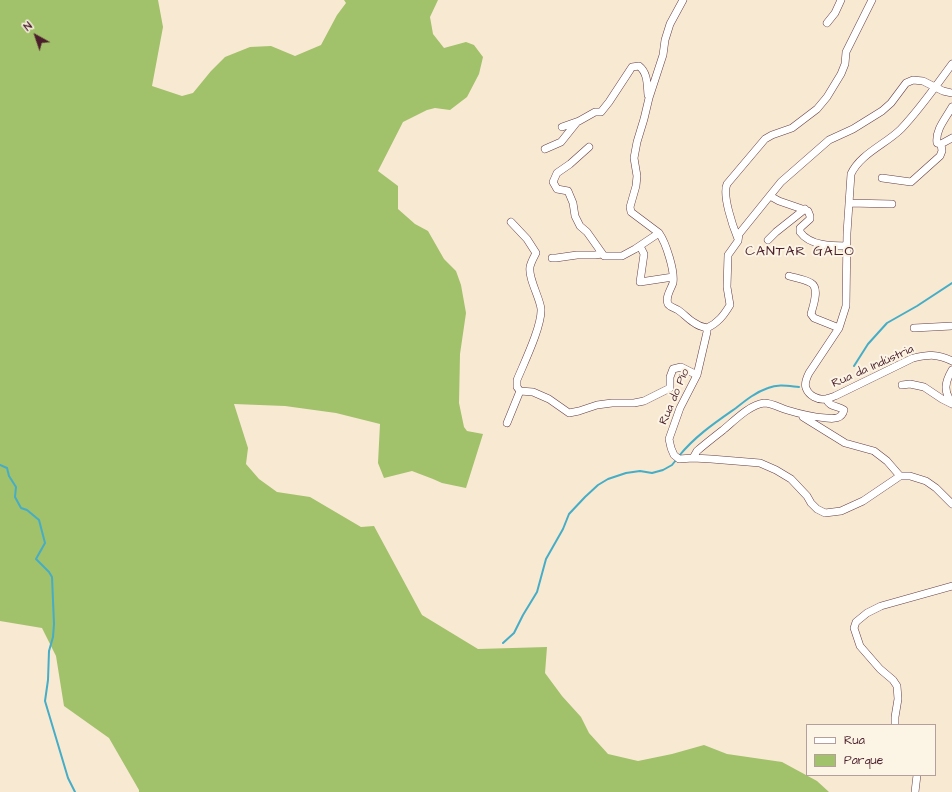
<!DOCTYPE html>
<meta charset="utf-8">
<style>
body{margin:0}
#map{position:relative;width:952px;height:792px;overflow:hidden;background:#f8e9d3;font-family:"Architects Daughter",sans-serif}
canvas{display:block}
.legend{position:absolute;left:806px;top:724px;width:130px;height:52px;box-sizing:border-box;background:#fcf5e5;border:1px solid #b59f9b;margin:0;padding:5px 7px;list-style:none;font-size:12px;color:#4a1f2b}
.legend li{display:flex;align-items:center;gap:8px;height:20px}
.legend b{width:20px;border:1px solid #b59f9b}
.north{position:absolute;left:16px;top:16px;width:40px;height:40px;-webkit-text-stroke:3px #fcf5e5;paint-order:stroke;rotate:320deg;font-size:11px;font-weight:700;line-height:16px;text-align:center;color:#4a1f2b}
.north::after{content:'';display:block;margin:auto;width:14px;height:18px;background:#4a1f2b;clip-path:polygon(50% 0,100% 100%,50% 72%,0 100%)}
</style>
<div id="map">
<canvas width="952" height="792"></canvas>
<ul class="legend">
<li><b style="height:5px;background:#fff"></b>Rua</li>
<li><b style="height:11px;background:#a1c16a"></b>Parque</li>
</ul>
<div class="north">N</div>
</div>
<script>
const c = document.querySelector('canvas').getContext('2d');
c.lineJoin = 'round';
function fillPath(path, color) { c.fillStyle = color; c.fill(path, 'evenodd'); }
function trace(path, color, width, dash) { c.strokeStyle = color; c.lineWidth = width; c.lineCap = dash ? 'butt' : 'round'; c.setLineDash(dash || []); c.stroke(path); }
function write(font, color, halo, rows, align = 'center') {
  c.font = font + ' "Architects Daughter",sans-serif'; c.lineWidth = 4; c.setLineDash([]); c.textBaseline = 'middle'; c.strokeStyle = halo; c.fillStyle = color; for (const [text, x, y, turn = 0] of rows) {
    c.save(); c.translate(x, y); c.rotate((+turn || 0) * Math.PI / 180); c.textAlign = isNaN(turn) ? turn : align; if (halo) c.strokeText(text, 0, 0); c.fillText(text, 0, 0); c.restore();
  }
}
fillPath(new Path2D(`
 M 0,0 L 158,0 L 163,27 L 152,86 L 182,96 L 193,93 L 211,71 L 225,57 L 250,47 L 271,46 L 295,56 L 321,45 L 337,15 L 346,3 L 344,0 L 438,0 L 430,17 L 433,34 L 444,48 L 466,42 L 474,45 L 483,57 L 479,74 L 467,97 L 450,110 L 435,108 L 427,110 L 403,122 L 378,171 L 398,186 L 398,209 L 415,224 L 428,231 L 444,259 L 456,271 L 461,285 L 466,313 L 460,354 L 459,403 L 464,427 L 467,431 L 483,434 L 466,488 L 442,483 L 433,479 L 412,471 L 384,478 L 378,463 L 380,424 L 336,413 L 285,406 L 234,404 L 248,448 L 246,464 L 259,479 L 277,492 L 310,497 L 361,527 L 374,526 L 422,615 L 478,649 L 547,647 L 545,673 L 562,696 L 581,717 L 589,733 L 608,754 L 638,761 L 672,754 L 704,745 L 727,754 L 782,762 L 817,781 L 829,792 L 139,792 L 139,790 L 109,738 L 64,706 L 56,656 L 42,628 L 0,621 Z`), '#a1c16a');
trace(new Path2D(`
 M 854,366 L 868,344 L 887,323 L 917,306 L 952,283
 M 679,456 C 695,436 716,422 736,408 C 746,400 756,392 768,388 C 778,384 788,386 799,387
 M 0,465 L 7,468 L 9,476 L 16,487 L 15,497 L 21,508 L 27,510 L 39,520 L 45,543 L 36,559 L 49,572 L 52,577 L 54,624 L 53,637 L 49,651 L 48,680 L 45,701 L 68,778 L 75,792
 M 503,643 L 514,633 L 523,615 L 537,592 L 546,559 L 563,529 L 569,514 L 585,497 L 598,485 L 608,479 L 626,473 L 640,471 L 652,473 L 663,470 L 672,465 L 676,460`), '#46adc6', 2);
const minor = new Path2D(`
 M 683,0 L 670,24 L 665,40 L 663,55 L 649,98 L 644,119 L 637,142 L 634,158 L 637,176 L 636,186 L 630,207 L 631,212 L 659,233 C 666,243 675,271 673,283 C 671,289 665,297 668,304 C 670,307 675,308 678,310 C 684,314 688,319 693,322 C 697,325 702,327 707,328 C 718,323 724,315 730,305 L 727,287 L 728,255 L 738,241 L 739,234 L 781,182 L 829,140 L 853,129 L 882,111 L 891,103 L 906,83 L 913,80 L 923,81 L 943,91 L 952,93
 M 827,23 L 835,13 L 841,0
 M 952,64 C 936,86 920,109 901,129 C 886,144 860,154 851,174 L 847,233 L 846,306 L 839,328 L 809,373 C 807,377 804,383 806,388 C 809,396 818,400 825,399 C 828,399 832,397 835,396 L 913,358 C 928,355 937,353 952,361
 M 952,107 C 946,118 935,130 937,143 L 941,144 L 952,138
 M 562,127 L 579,121 L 595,112 L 601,112 L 609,102 L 632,67 L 639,66 C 648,73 647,85 648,95
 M 589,147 L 570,164 L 557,173 L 553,182 L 557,189 L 568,191 L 573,203 L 575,216 L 580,226 L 587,232 L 604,256 L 622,256 L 635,249 L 659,233
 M 545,149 L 561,142 L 577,122
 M 882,178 L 911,182 L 940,156 L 942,151 L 941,144
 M 770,196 L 779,201 L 808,211 L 810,216 L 810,219 L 800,228 L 800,232 C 810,246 832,246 847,246
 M 849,203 L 892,204
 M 511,222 L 527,239 L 536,253 C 534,257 531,262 530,267 C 528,278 540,298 541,309 C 542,326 524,363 517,380 L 517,387 L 520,391 L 533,392 L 549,399 L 569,413 L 579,411 L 597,405 L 612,403 L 634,403 L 644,401 L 670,388 L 670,377 L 673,369 L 681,367 L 697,375
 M 738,239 C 733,227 722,195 727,184 L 765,139 L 772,135 L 792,128 L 817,109 L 827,97 L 841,74 L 845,64 L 846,52 L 872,0
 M 768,240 L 776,232 L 805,209
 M 640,246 L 644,254 L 640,282 L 673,277
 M 552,258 L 556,258 L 577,255 L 595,255 L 602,254
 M 789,276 C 796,278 805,279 811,283 C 820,288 813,306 811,314 L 814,318 L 839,328
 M 707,328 L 707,332 L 697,375 L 680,408 L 669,439 L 671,448 L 674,455 L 679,459 L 693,458 L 711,459 L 760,463 L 776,470 L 791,479 L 807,496 L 811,503 L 817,509 L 825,513 L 841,511 L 863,501 L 900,476 L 910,476 L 926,481 L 936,488 L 952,504
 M 914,328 L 952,326
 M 952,370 C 945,382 943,391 952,403
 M 902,385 L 910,384 L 924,387 L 942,399 L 952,404
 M 803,417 L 845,443 L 874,451 L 887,461 L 900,476
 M 507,423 L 520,391
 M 693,458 L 697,451 C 705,444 714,437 723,430 C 734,421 749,405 764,403 C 772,403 780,408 787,410 C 800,414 813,417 826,418 C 834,419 842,419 844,410 C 836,405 831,408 826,399
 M 895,725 L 895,717 L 898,699 L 897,686 L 893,680 L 880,669 L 860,646 L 854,628 L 856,622 L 867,613 L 881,606 L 952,586
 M 915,792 L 917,775`);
trace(minor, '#643d44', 8);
trace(minor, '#fff', 7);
write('12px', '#4a1f2b', '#fcf5e5', [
 ["Rua da Indústria",873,367,-24],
 ["Rua do Pio",675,397,-67]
]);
c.letterSpacing = '1px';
write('14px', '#4a1f2b', '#fcf5e5', [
 ["CANTAR GALO",800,252]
]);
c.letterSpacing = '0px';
</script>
